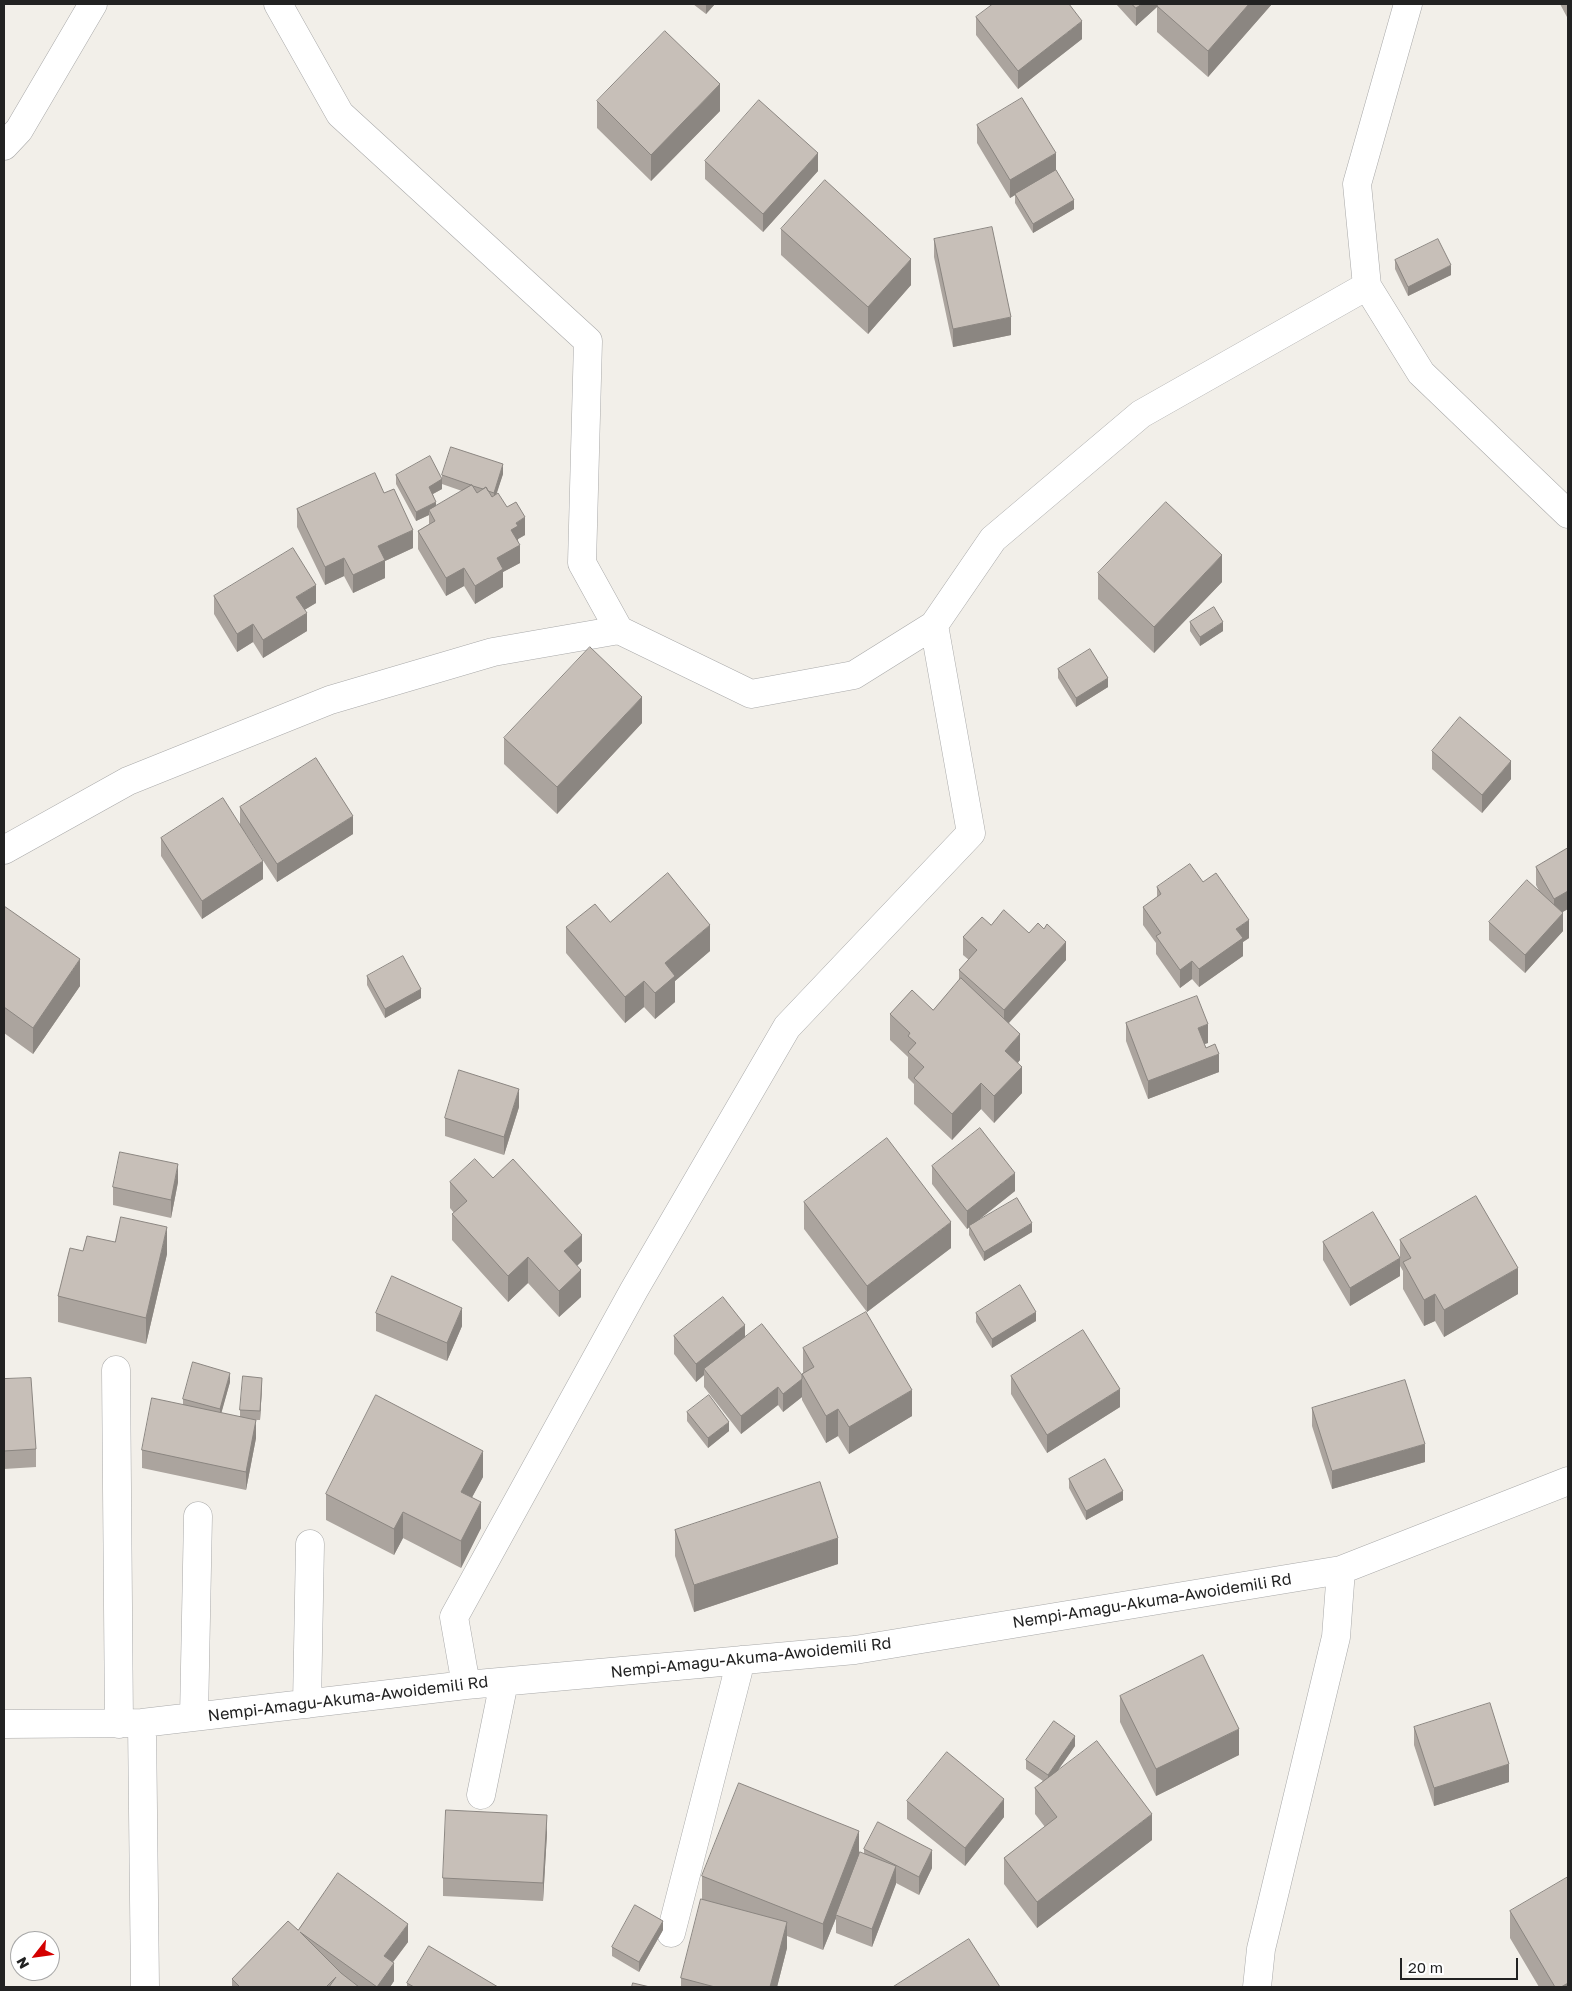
<!DOCTYPE html>
<style>
body{margin:0}
#map{position:relative;width:1572px;height:1991px;overflow:hidden;background:#f2efe9;font-family:"Golos Text",sans-serif}
canvas{display:block}
.frame{position:absolute;inset:0;border:5px solid #222;pointer-events:none}
.north{position:absolute;left:10px;top:1931px;width:50px;height:50px;box-sizing:border-box;background:#fff;border:1px solid #a7a7a7;border-radius:50%;rotate:240deg;font-size:14px;font-weight:700;line-height:20px;text-align:center;color:#222}
.north::after{content:'';display:block;margin:auto;width:18px;height:22px;background:#d40000;clip-path:polygon(50% 0,100% 100%,50% 72%,0 100%)}
.scale{position:absolute;left:1400px;top:1958px;width:118px;height:22px;box-sizing:border-box;border:2px solid #222;border-top:0;padding-left:6px;font-size:15px;line-height:18px;white-space:nowrap;color:#222;-webkit-text-stroke:4px #fff;paint-order:stroke}
</style>
<div id="map">
<canvas width="1572" height="1991"></canvas>
<div class="frame"></div>
<div class="north">N</div>
<div class="scale">20 m</div>
</div>
<script>
const c = document.querySelector('canvas').getContext('2d');
c.lineJoin = 'round';
function trace(path, color, width, dash) { c.strokeStyle = color; c.lineWidth = width; c.lineCap = dash ? 'butt' : 'round'; c.setLineDash(dash || []); c.stroke(path); }
function fillPath(path, color) { c.fillStyle = color; c.fill(path, 'evenodd'); }
function write(font, color, halo, rows, align = 'center') {
  c.font = font + ' "Golos Text",sans-serif'; c.lineWidth = 4.5; c.setLineDash([]); c.textBaseline = 'middle'; c.strokeStyle = halo; c.fillStyle = color; for (const [text, x, y, turn = 0] of rows) {
    c.save(); c.translate(x, y); c.rotate((+turn || 0) * Math.PI / 180); c.textAlign = isNaN(turn) ? turn : align; if (halo) c.strokeText(text, 0, 0); c.fillText(text, 0, 0); c.restore();
  }
}
const street = new Path2D(`
 M 278,4 L 340,114 L 588,341 L 582,563 L 619,630 L 751,694 L 854,675 L 934,625 L 993,539 L 1141,414 L 1367,286
 M 1408,4 L 1357,184 L 1367,286 L 1421,373 L 1568,514
 M 4,146 L 19,130 L 93,4
 M 4,850 L 128,781 L 330,700 L 493,652 L 619,630
 M 116,1370 L 119,1724
 M 466,1685 L 454,1617 L 634,1290 L 787,1027 L 971,833 L 934,625
 M 307,1704 L 310,1544
 M 194,1717 L 198,1516
 M 142,1723 L 145,1987
 M 4,1724 L 142,1723 L 466,1685 L 855,1650 L 1341,1570 L 1568,1481
 M 481,1795 L 504,1682
 M 671,1933 L 741,1660
 M 1257,1987 L 1261,1949 L 1336,1637 L 1341,1570`);
trace(street, '#a9a9a9', 29);
trace(street, '#fff', 28);
fillPath(new Path2D(`
 M 693,4 L 715,4 L 706,14 Z
 M 1116,4 L 1272,4 L 1208,77 L 1157,32 L 1157,7 L 1136,26 Z
 M 1560,4 L 1568,4 L 1568,16 L 1567,17 Z
 M 976,17 L 1082,39 L 1018,89 L 976,35 Z
 M 597,101 L 720,111 L 651,181 L 597,128 Z
 M 977,125 L 1056,170 L 1074,209 L 1033,233 L 1015,203 L 1015,195 L 1010,198 L 977,143 Z
 M 705,161 L 818,171 L 763,232 L 705,179 Z
 M 781,229 L 911,285 L 868,334 L 781,255 Z
 M 934,239 L 1011,335 L 953,347 L 934,257 Z
 M 1395,260 L 1451,275 L 1408,296 L 1395,269 Z
 M 503,474 L 496,494 L 525,535 L 518,539 L 520,563 L 503,572 L 503,587 L 475,604 L 464,586 L 446,596 L 418,549 L 418,531 L 429,524 L 429,515 L 416,521 L 396,484 L 396,475 L 442,479 L 442,475 ZM 442,484 L 462,491 L 436,506 L 433,494 L 442,489 Z
 M 384,493 L 413,548 L 385,561 L 385,578 L 353,593 L 344,576 L 325,585 L 297,527 L 297,509 Z
 M 1098,573 L 1222,582 L 1154,653 L 1098,599 Z
 M 214,596 L 316,603 L 304,610 L 307,631 L 263,658 L 253,642 L 237,652 L 214,614 Z
 M 1190,622 L 1223,631 L 1200,646 L 1190,631 Z
 M 1058,669 L 1108,687 L 1076,707 L 1058,678 Z
 M 642,723 L 557,814 L 504,764 L 504,738 Z
 M 1432,751 L 1511,779 L 1482,813 L 1432,769 Z
 M 240,807 L 353,834 L 277,882 L 244,831 L 263,879 L 202,919 L 161,856 L 161,838 L 240,824 Z
 M 1568,848 L 1568,909 L 1562,912 L 1563,931 L 1525,973 L 1489,940 L 1489,922 L 1539,891 L 1536,885 L 1536,867 Z
 M 1203,882 L 1249,938 L 1243,942 L 1243,956 L 1199,987 L 1192,979 L 1180,988 L 1156,954 L 1156,943 L 1143,925 L 1143,907 L 1157,898 L 1157,887 Z
 M 4,906 L 80,986 L 33,1054 L 4,1033 Z
 M 610,922 L 710,951 L 675,981 L 675,1002 L 655,1019 L 644,1007 L 625,1023 L 566,953 L 566,927 Z
 M 991,925 L 1029,933 L 1066,960 L 1009,1023 L 1020,1060 L 1018,1063 L 1022,1093 L 994,1123 L 981,1109 L 952,1140 L 914,1104 L 914,1084 L 908,1078 L 908,1057 L 890,1040 L 890,1014 L 933,1010 L 959,981 L 959,970 L 969,960 L 963,955 L 963,937 Z
 M 367,976 L 421,998 L 385,1018 L 367,985 Z
 M 1126,1023 L 1208,1043 L 1204,1044 L 1219,1072 L 1148,1099 L 1126,1041 Z
 M 519,1107 L 504,1155 L 445,1136 L 445,1118 Z
 M 932,1166 L 1015,1191 L 975,1223 L 1032,1232 L 984,1261 L 969,1235 L 969,1227 L 967,1229 L 932,1184 Z
 M 493,1178 L 582,1261 L 577,1266 L 581,1297 L 559,1317 L 528,1283 L 508,1302 L 452,1240 L 452,1214 L 454,1213 L 450,1208 L 450,1182 Z
 M 178,1182 L 171,1218 L 113,1205 L 113,1187 Z
 M 804,1202 L 951,1248 L 867,1312 L 804,1229 Z
 M 1400,1240 L 1518,1294 L 1444,1337 L 1435,1321 L 1424,1326 L 1403,1289 L 1403,1271 L 1400,1266 Z
 M 115,1242 L 167,1254 L 146,1344 L 58,1322 L 58,1296 L 83,1251 Z
 M 1323,1242 L 1400,1276 L 1350,1306 L 1323,1260 Z
 M 376,1313 L 462,1326 L 447,1361 L 376,1331 Z
 M 976,1313 L 1036,1321 L 992,1348 L 976,1322 Z
 M 674,1336 L 745,1337 L 802,1375 L 802,1374 L 803,1373 L 803,1348 L 912,1416 L 849,1454 L 838,1436 L 826,1443 L 802,1400 L 802,1397 L 783,1412 L 778,1405 L 741,1434 L 704,1387 L 704,1375 L 696,1382 L 674,1354 Z
 M 1011,1376 L 1120,1407 L 1047,1453 L 1011,1394 Z
 M 4,1379 L 36,1449 L 36,1467 L 4,1469 Z
 M 230,1382 L 221,1413 L 240,1417 L 240,1410 L 262,1387 L 260,1420 L 254,1420 L 256,1438 L 246,1490 L 142,1468 L 142,1450 L 183,1405 L 183,1399 Z
 M 1312,1408 L 1425,1462 L 1332,1489 L 1312,1426 Z
 M 687,1412 L 729,1431 L 708,1448 L 687,1421 Z
 M 483,1477 L 472,1497 L 481,1528 L 461,1568 L 403,1538 L 394,1555 L 326,1520 L 326,1494 Z
 M 1069,1479 L 1123,1500 L 1086,1520 L 1069,1488 Z
 M 675,1530 L 838,1564 L 694,1612 L 675,1556 Z
 M 1120,1696 L 1239,1755 L 1156,1796 L 1120,1722 Z
 M 1414,1727 L 1509,1782 L 1434,1806 L 1414,1745 Z
 M 1075,1746 L 1058,1770 L 1152,1840 L 1037,1928 L 1004,1884 L 1004,1858 L 1045,1827 L 1035,1814 L 1035,1788 L 1043,1781 L 1026,1769 L 1026,1760 Z
 M 907,1801 L 1004,1817 L 965,1866 L 907,1819 Z
 M 547,1833 L 543,1901 L 443,1896 L 443,1878 Z
 M 864,1849 L 932,1868 L 919,1895 L 896,1883 L 872,1947 L 836,1933 L 836,1918 L 823,1950 L 787,1936 L 787,1948 L 777,1987 L 681,1987 L 681,1978 L 702,1900 L 702,1876 L 859,1853 L 864,1854 Z
 M 1510,1911 L 1568,1987 L 1539,1987 L 1510,1938 Z
 M 298,1930 L 408,1942 L 393,1962 L 394,1981 L 390,1987 L 232,1987 L 232,1979 Z
 M 663,1930 L 639,1972 L 612,1956 L 612,1947 Z
 M 407,1983 L 498,1987 L 407,1987 Z`), '#aba49e');
fillPath(new Path2D(`
 M 706,4 L 715,4 L 706,14 Z
 M 1142,4 L 1161,4 L 1157,6 L 1157,7 L 1136,26 L 1136,8 Z
 M 1249,4 L 1272,4 L 1208,77 L 1208,51 Z
 M 1567,4 L 1568,4 L 1568,16 L 1567,17 Z
 M 1082,21 L 1082,39 L 1018,89 L 1018,71 Z
 M 720,84 L 720,111 L 651,181 L 651,155 Z
 M 818,153 L 818,171 L 763,232 L 763,214 Z
 M 1056,153 L 1056,171 L 1010,198 L 1010,180 Z
 M 1074,200 L 1074,209 L 1033,233 L 1033,224 Z
 M 911,259 L 911,285 L 868,334 L 868,307 Z
 M 1451,265 L 1451,275 L 1408,296 L 1408,287 Z
 M 1011,317 L 1011,335 L 953,347 L 953,329 Z
 M 503,464 L 503,474 L 494,502 L 494,493 Z
 M 442,479 L 442,489 L 429,496 L 429,487 Z
 M 436,502 L 436,511 L 429,510 L 429,515 L 416,521 L 416,512 Z
 M 525,517 L 525,535 L 518,539 L 518,544 L 511,530 L 516,523 Z
 M 413,530 L 413,548 L 385,561 L 385,578 L 353,593 L 353,575 L 378,546 Z
 M 520,545 L 520,563 L 503,572 L 503,587 L 475,604 L 475,586 L 497,558 Z
 M 1222,555 L 1222,582 L 1154,653 L 1154,627 Z
 M 344,558 L 344,576 L 325,585 L 325,567 Z
 M 464,568 L 464,586 L 446,596 L 446,578 Z
 M 316,585 L 316,603 L 296,615 L 296,597 Z
 M 307,613 L 307,631 L 263,658 L 263,640 Z
 M 1223,622 L 1223,631 L 1200,646 L 1200,637 Z
 M 253,624 L 253,642 L 237,652 L 237,634 Z
 M 1108,678 L 1108,687 L 1076,707 L 1076,698 Z
 M 642,697 L 642,723 L 557,814 L 557,787 Z
 M 1511,761 L 1511,779 L 1482,813 L 1482,795 Z
 M 353,816 L 353,834 L 277,882 L 277,864 Z
 M 263,861 L 263,879 L 202,919 L 202,901 Z
 M 1568,891 L 1568,909 L 1554,917 L 1554,899 Z
 M 1563,913 L 1563,931 L 1525,973 L 1525,955 Z
 M 1249,920 L 1249,938 L 1243,942 L 1243,956 L 1199,987 L 1199,969 L 1236,929 Z
 M 710,925 L 710,951 L 675,981 L 675,1002 L 655,1019 L 655,993 L 665,963 Z
 M 1066,942 L 1066,960 L 1004,1028 L 1004,1010 Z
 M 80,959 L 80,986 L 33,1054 L 33,1028 Z
 M 1192,961 L 1192,979 L 1180,988 L 1180,970 Z
 M 644,981 L 644,1007 L 625,1023 L 625,997 Z
 M 421,989 L 421,998 L 385,1018 L 385,1009 Z
 M 1208,1024 L 1208,1043 L 1198,1046 L 1198,1028 Z
 M 1020,1034 L 1020,1060 L 1005,1077 L 1005,1051 Z
 M 1219,1054 L 1219,1072 L 1148,1099 L 1148,1081 Z
 M 1022,1067 L 1022,1093 L 994,1123 L 994,1096 Z
 M 981,1083 L 981,1109 L 952,1140 L 952,1114 Z
 M 519,1089 L 519,1107 L 504,1155 L 504,1137 Z
 M 178,1164 L 178,1182 L 171,1218 L 171,1200 Z
 M 1015,1173 L 1015,1191 L 967,1229 L 967,1211 Z
 M 951,1222 L 951,1248 L 867,1312 L 867,1286 Z
 M 1032,1223 L 1032,1232 L 984,1261 L 984,1252 Z
 M 167,1227 L 167,1254 L 146,1344 L 146,1318 Z
 M 582,1235 L 582,1261 L 564,1278 L 564,1251 Z
 M 528,1257 L 528,1283 L 508,1302 L 508,1276 Z
 M 1400,1258 L 1400,1276 L 1350,1306 L 1350,1288 Z
 M 1518,1268 L 1518,1294 L 1444,1337 L 1444,1310 Z
 M 581,1270 L 581,1297 L 559,1317 L 559,1291 Z
 M 1435,1294 L 1435,1321 L 1424,1326 L 1424,1300 Z
 M 462,1308 L 462,1326 L 447,1361 L 447,1343 Z
 M 1036,1312 L 1036,1321 L 992,1348 L 992,1339 Z
 M 745,1325 L 745,1343 L 704,1369 L 704,1375 L 696,1382 L 696,1364 Z
 M 230,1373 L 230,1382 L 220,1418 L 220,1409 Z
 M 262,1378 L 262,1387 L 260,1420 L 260,1411 Z
 M 802,1379 L 802,1397 L 783,1412 L 783,1394 Z
 M 778,1387 L 778,1405 L 741,1434 L 741,1416 Z
 M 1120,1389 L 1120,1407 L 1047,1453 L 1047,1435 Z
 M 912,1390 L 912,1416 L 849,1454 L 849,1427 Z
 M 838,1409 L 838,1436 L 826,1443 L 826,1416 Z
 M 256,1420 L 256,1438 L 246,1490 L 246,1472 Z
 M 729,1422 L 729,1431 L 708,1448 L 708,1438 Z
 M 1425,1444 L 1425,1462 L 1332,1489 L 1332,1471 Z
 M 483,1451 L 483,1477 L 461,1518 L 461,1492 Z
 M 1123,1491 L 1123,1500 L 1086,1520 L 1086,1511 Z
 M 481,1502 L 481,1528 L 461,1568 L 461,1541 Z
 M 403,1512 L 403,1538 L 394,1555 L 394,1529 Z
 M 838,1538 L 838,1564 L 694,1612 L 694,1585 Z
 M 1239,1729 L 1239,1755 L 1156,1796 L 1156,1769 Z
 M 1075,1736 L 1075,1746 L 1048,1784 L 1048,1775 Z
 M 1509,1764 L 1509,1782 L 1434,1806 L 1434,1788 Z
 M 1004,1799 L 1004,1817 L 965,1866 L 965,1848 Z
 M 1152,1814 L 1152,1840 L 1037,1928 L 1037,1902 Z
 M 547,1815 L 547,1833 L 543,1901 L 543,1883 Z
 M 859,1831 L 859,1858 L 836,1915 L 836,1918 L 823,1950 L 823,1924 Z
 M 932,1850 L 932,1868 L 919,1895 L 919,1877 Z
 M 896,1866 L 896,1884 L 872,1947 L 872,1929 Z
 M 663,1921 L 663,1930 L 639,1972 L 639,1962 Z
 M 787,1922 L 787,1948 L 777,1987 L 770,1987 Z
 M 408,1924 L 408,1942 L 384,1974 L 384,1956 Z
 M 394,1963 L 394,1981 L 390,1987 L 377,1987 Z
 M 1568,1983 L 1568,1987 L 1561,1987 Z`), '#8b8681');
const building = new Path2D(`
 M 993,4 L 1069,4 L 1082,21 L 1018,71 L 976,17 Z
 M 1132,4 L 1142,4 L 1136,8 Z
 M 1159,4 L 1249,4 L 1208,51 L 1157,6 Z
 M 665,31 L 720,84 L 651,155 L 597,101 Z
 M 1022,98 L 1056,153 L 1010,180 L 977,125 Z
 M 759,100 L 818,153 L 763,214 L 705,161 Z
 M 1056,170 L 1074,200 L 1033,224 L 1015,194 Z
 M 825,180 L 911,259 L 868,307 L 781,229 Z
 M 992,227 L 1011,317 L 953,329 L 934,239 Z
 M 1438,239 L 1451,265 L 1408,287 L 1395,260 Z
 M 451,447 L 503,464 L 494,493 L 488,491 L 486,487 L 483,489 L 473,486 L 472,485 L 471,485 L 442,475 Z
 M 430,456 L 442,479 L 429,487 L 436,502 L 416,512 L 396,475 Z
 M 375,473 L 384,493 L 394,489 L 413,530 L 378,546 L 385,560 L 353,575 L 344,558 L 325,567 L 297,509 Z
 M 472,485 L 477,493 L 486,487 L 492,497 L 498,493 L 507,507 L 516,502 L 525,517 L 516,523 L 518,526 L 511,530 L 520,545 L 497,558 L 503,569 L 475,586 L 464,568 L 446,578 L 418,531 L 435,521 L 429,510 Z
 M 1166,502 L 1222,555 L 1154,627 L 1098,573 Z
 M 293,548 L 316,585 L 296,597 L 307,613 L 263,640 L 253,624 L 237,634 L 214,596 Z
 M 1214,607 L 1223,622 L 1200,637 L 1190,622 Z
 M 590,647 L 642,697 L 557,787 L 504,738 Z
 M 1090,649 L 1108,678 L 1076,698 L 1058,669 Z
 M 1460,717 L 1511,761 L 1482,795 L 1432,751 Z
 M 316,758 L 353,816 L 277,864 L 240,807 Z
 M 223,798 L 263,861 L 202,901 L 161,838 Z
 M 1568,848 L 1568,891 L 1554,899 L 1536,867 Z
 M 1190,864 L 1203,882 L 1216,873 L 1249,920 L 1236,929 L 1243,938 L 1199,969 L 1192,961 L 1180,970 L 1156,936 L 1161,933 L 1143,907 L 1161,894 L 1157,887 Z
 M 668,873 L 710,925 L 665,963 L 675,976 L 655,993 L 644,981 L 625,997 L 566,927 L 595,904 L 610,922 Z
 M 1527,880 L 1563,913 L 1525,955 L 1489,922 Z
 M 4,906 L 80,959 L 33,1028 L 4,1007 Z
 M 1004,910 L 1029,933 L 1038,923 L 1044,929 L 1047,924 L 1066,942 L 1004,1010 L 959,970 L 977,950 L 963,937 L 982,917 L 991,925 Z
 M 403,956 L 421,989 L 385,1009 L 367,976 Z
 M 961,978 L 1020,1034 L 1005,1051 L 1022,1067 L 994,1096 L 981,1083 L 952,1114 L 914,1078 L 924,1067 L 908,1052 L 916,1043 L 908,1036 L 910,1033 L 890,1014 L 912,990 L 933,1010 Z
 M 1197,996 L 1208,1024 L 1198,1028 L 1206,1048 L 1215,1044 L 1219,1054 L 1148,1081 L 1126,1023 Z
 M 459,1070 L 519,1089 L 504,1137 L 445,1118 Z
 M 980,1128 L 1015,1173 L 967,1211 L 932,1166 Z
 M 887,1138 L 951,1222 L 867,1286 L 804,1202 Z
 M 120,1152 L 178,1164 L 171,1200 L 113,1187 Z
 M 475,1159 L 493,1178 L 513,1159 L 582,1235 L 564,1251 L 581,1270 L 559,1291 L 528,1257 L 508,1276 L 452,1214 L 467,1201 L 450,1182 Z
 M 1476,1196 L 1518,1268 L 1444,1310 L 1435,1294 L 1424,1300 L 1403,1262 L 1411,1258 L 1400,1240 Z
 M 1017,1198 L 1032,1223 L 984,1252 L 969,1226 Z
 M 1373,1212 L 1400,1258 L 1350,1288 L 1323,1242 Z
 M 121,1217 L 167,1227 L 146,1318 L 58,1296 L 70,1248 L 83,1251 L 87,1236 L 115,1242 Z
 M 392,1276 L 462,1308 L 447,1343 L 376,1313 Z
 M 1020,1285 L 1036,1312 L 992,1339 L 976,1313 Z
 M 723,1297 L 745,1325 L 696,1364 L 674,1336 Z
 M 866,1312 L 912,1390 L 849,1427 L 838,1409 L 826,1416 L 802,1374 L 814,1367 L 803,1348 Z
 M 762,1324 L 802,1375 L 802,1379 L 783,1394 L 778,1387 L 741,1416 L 704,1369 Z
 M 1083,1330 L 1120,1389 L 1047,1435 L 1011,1376 Z
 M 193,1362 L 230,1373 L 220,1409 L 183,1399 Z
 M 243,1376 L 262,1378 L 260,1411 L 240,1410 Z
 M 31,1378 L 36,1449 L 4,1451 L 4,1379 Z
 M 1405,1380 L 1425,1444 L 1332,1471 L 1312,1408 Z
 M 376,1395 L 483,1451 L 461,1492 L 481,1502 L 461,1541 L 403,1512 L 394,1529 L 326,1494 Z
 M 709,1395 L 729,1422 L 708,1438 L 687,1412 Z
 M 152,1398 L 256,1420 L 246,1472 L 142,1450 Z
 M 1105,1459 L 1123,1491 L 1086,1511 L 1069,1479 Z
 M 820,1482 L 838,1538 L 694,1585 L 675,1530 Z
 M 1203,1655 L 1239,1729 L 1156,1769 L 1120,1696 Z
 M 1490,1703 L 1509,1764 L 1434,1788 L 1414,1727 Z
 M 1054,1721 L 1075,1736 L 1048,1775 L 1026,1760 Z
 M 1097,1741 L 1152,1814 L 1037,1902 L 1004,1858 L 1057,1817 L 1035,1788 Z
 M 947,1752 L 1004,1799 L 965,1848 L 907,1801 Z
 M 739,1783 L 859,1831 L 823,1924 L 702,1876 Z
 M 446,1810 L 547,1815 L 543,1883 L 443,1878 Z
 M 878,1822 L 932,1850 L 919,1877 L 864,1849 Z
 M 860,1852 L 896,1866 L 872,1929 L 836,1915 Z
 M 338,1873 L 408,1924 L 384,1956 L 394,1963 L 377,1987 L 300,1932 L 341,1973 L 359,1987 L 329,1987 L 336,1977 L 326,1987 L 240,1987 L 232,1979 L 288,1921 L 298,1930 Z
 M 1568,1877 L 1568,1983 L 1561,1987 L 1555,1987 L 1510,1911 Z
 M 701,1899 L 787,1922 L 770,1987 L 715,1987 L 681,1978 Z
 M 635,1905 L 663,1921 L 639,1962 L 612,1947 Z
 M 969,1939 L 1000,1987 L 893,1987 Z
 M 429,1946 L 498,1987 L 414,1987 L 407,1983 Z
 M 633,1983 L 650,1987 L 632,1987 Z`);
fillPath(building, '#c7bfb8');
trace(building, '#8b8681', 1);
write('16px', '#222', '#fff', [
 ["Nempi-Amagu-Akuma-Awoidemili Rd",1152,1601,-9],
 ["Nempi-Amagu-Akuma-Awoidemili Rd",751,1658,-6],
 ["Nempi-Amagu-Akuma-Awoidemili Rd",348,1699,-7]
]);
</script>
